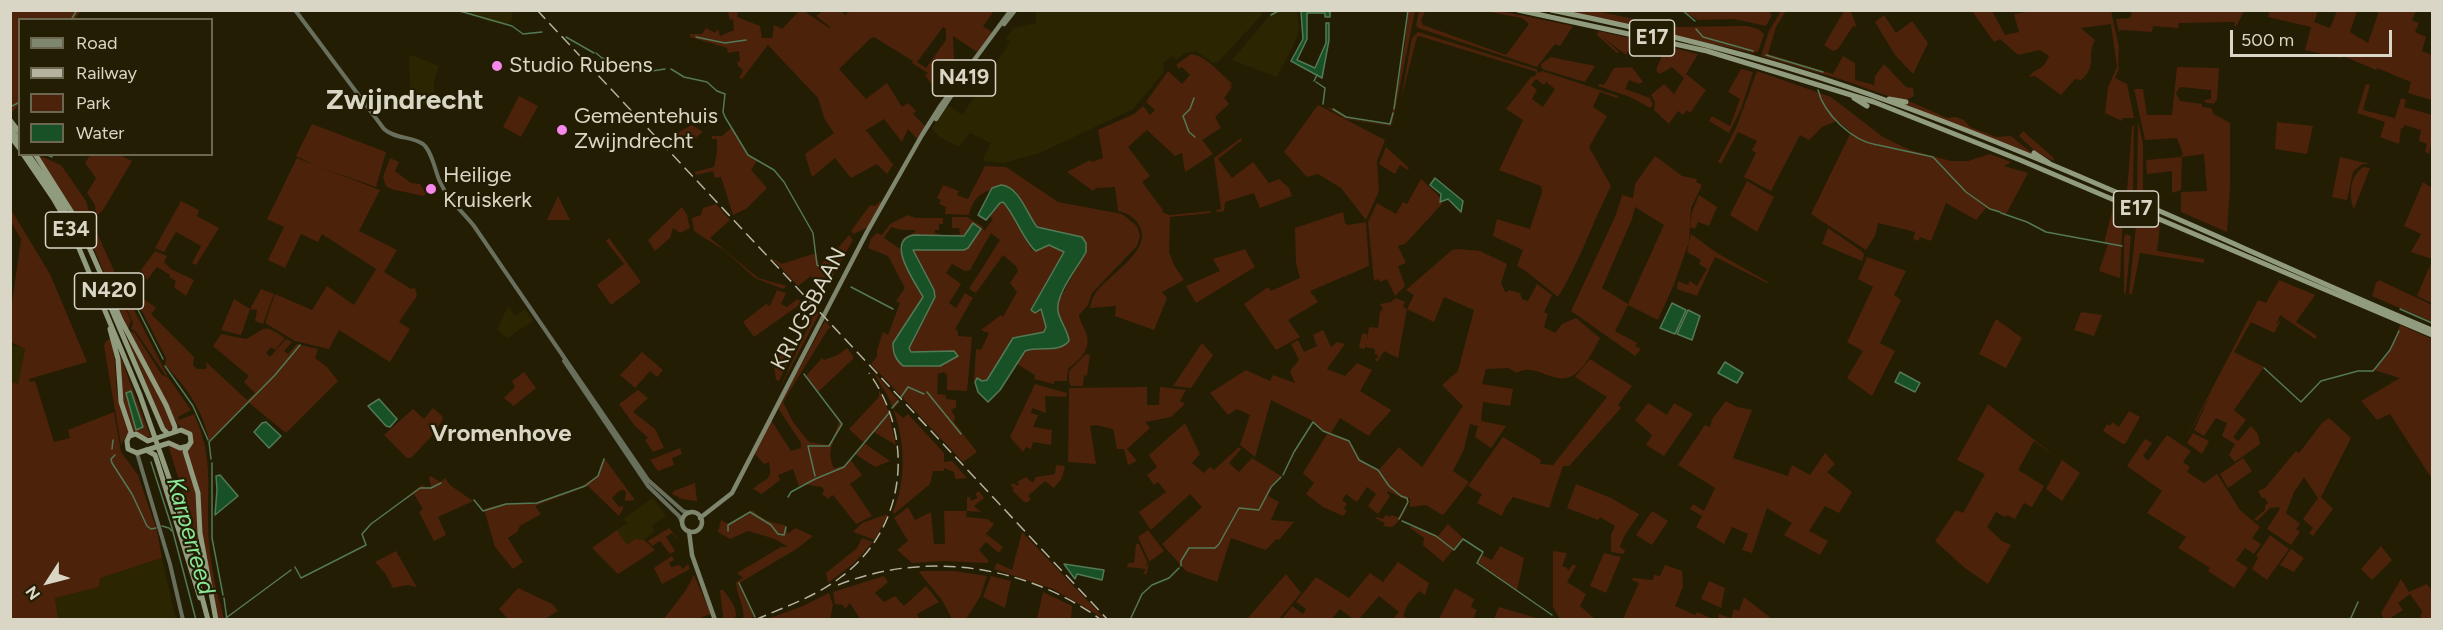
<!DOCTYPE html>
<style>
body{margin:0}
#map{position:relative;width:2443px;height:630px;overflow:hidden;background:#231d03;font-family:Figtree,sans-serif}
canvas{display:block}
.frame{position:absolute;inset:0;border:12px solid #d9d6c6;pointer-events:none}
.legend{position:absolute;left:18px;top:18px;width:195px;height:138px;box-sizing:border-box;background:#231d03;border:2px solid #6c6751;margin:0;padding:8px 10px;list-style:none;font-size:18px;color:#d9d6c6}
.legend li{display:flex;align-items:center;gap:12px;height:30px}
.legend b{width:30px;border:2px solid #6c6751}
.north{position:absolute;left:18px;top:552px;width:60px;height:60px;-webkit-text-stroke:4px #231d03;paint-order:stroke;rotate:234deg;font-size:16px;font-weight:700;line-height:24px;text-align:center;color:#d9d6c6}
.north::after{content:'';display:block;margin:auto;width:21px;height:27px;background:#d9d6c6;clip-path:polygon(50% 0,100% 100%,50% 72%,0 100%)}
.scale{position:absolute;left:2230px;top:30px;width:162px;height:27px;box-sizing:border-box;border:3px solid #d9d6c6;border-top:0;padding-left:8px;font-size:18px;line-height:21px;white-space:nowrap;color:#d9d6c6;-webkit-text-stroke:4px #231d03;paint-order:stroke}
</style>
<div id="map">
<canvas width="2443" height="630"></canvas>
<div class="frame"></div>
<ul class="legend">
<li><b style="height:8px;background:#7e866e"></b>Road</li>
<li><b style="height:8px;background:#b6b2a0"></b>Railway</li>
<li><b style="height:16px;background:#4d220a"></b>Park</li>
<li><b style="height:16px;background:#195126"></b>Water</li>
</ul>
<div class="north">N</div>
<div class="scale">500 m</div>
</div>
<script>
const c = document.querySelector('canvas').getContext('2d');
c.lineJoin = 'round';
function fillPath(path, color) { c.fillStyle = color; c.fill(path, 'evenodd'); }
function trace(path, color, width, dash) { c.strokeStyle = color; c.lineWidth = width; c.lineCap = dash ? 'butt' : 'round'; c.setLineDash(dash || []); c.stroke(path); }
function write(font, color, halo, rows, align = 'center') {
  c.font = font + ' Figtree,sans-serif'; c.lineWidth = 4.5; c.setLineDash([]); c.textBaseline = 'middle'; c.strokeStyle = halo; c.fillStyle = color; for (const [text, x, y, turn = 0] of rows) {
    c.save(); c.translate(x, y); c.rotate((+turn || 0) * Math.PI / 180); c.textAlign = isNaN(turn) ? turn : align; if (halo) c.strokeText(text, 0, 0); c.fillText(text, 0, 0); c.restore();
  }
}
fillPath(new Path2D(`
 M 469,11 L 516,10 L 516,11 L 511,15 L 513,18 L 506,25 L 489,22 L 470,14 Z
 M 1036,11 L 1263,11 L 1261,16 L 1218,62 L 1213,63 L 1196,51 L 1185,53 L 1176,60 L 1173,56 L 1163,63 L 1164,72 L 1133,109 L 1040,153 L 1003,163 L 982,161 L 991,143 L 970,133 L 959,147 L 939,137 L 932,128 L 948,105 L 962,115 L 980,89 L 982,90 L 992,69 L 1010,42 L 1006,38 L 1014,28 L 1036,23 Z
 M 1280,11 L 1297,11 L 1299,28 L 1296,40 L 1277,77 L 1232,60 L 1270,15 Z
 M 411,55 L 439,66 L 434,81 L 435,96 L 429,108 L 424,105 L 411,106 L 409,57 Z
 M 508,306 L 515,316 L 525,309 L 533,321 L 507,338 L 497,330 Z
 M 11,345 L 25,348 L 18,384 L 11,382 Z
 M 653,498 L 666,516 L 652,525 L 655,531 L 644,540 L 635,539 L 627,545 L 617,530 L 627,523 L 623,519 Z
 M 162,558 L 176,620 L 58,619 L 55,598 L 99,587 L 100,578 Z`), '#2c2502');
fillPath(new Path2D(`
 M 11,10 L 81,11 L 75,19 L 20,20 L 19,104 L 13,112 L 10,107 Z
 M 851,10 L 994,11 L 983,26 L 992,32 L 977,52 L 953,36 L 954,61 L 965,68 L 954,85 L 947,83 L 934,90 L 935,84 L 932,85 L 925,75 L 928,73 L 912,63 L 913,61 L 874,37 L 871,38 L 839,69 L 866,99 L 887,83 L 902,107 L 908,103 L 916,111 L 913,114 L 925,126 L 917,139 L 908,129 L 902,142 L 884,119 L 866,130 L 899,172 L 893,165 L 887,174 L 877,164 L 851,178 L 835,158 L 812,177 L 805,154 L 834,133 L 825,120 L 818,98 L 768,45 L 742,79 L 739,78 L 743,70 L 738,66 L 737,62 L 740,61 L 739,51 L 728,53 L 727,48 L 690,37 L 690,34 L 702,34 L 706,28 L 715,33 L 718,29 L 720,36 L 734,30 L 733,19 L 730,20 L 728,11 L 738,11 L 737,17 L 760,26 L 762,38 L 772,38 L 774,25 L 782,29 L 799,11 L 804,11 L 829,28 L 830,27 L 816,16 L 822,11 L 841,11 L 845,15 ZM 943,27 L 946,29 L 946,40 L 926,68 L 917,62 Z
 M 2270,10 L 2318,11 L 2314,22 L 2330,28 L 2337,11 L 2357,11 L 2350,32 L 2368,43 L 2379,11 L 2416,11 L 2412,20 L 2419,23 L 2415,32 L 2426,37 L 2422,51 L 2432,55 L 2432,100 L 2408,93 L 2411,82 L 2377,68 L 2376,70 L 2343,56 L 2341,58 L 2305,50 L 2311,27 L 2268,17 Z
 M 1408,11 L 1415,11 L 1393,120 L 1391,126 L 1346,119 L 1326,107 L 1333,109 L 1346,118 L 1390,125 L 1405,43 Z
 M 1419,11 L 1425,11 L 1421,21 L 1423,25 L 1506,55 L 1529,24 L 1522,18 L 1485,11 L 1500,11 L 1573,26 L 1560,46 L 1555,44 L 1537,67 L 1418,28 L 1416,25 Z
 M 1567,11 L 1596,11 L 1672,27 L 1747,26 L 1758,29 L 1764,34 L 1758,52 L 1753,53 Z
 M 1683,11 L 1772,11 L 1770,13 L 1772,15 L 1766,26 L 1734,19 L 1698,20 Z
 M 1781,11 L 1786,11 L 1776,27 L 1768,54 L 1833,74 L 1843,56 L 1855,63 L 1855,80 L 1874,85 L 1875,76 L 1884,64 L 1906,87 L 1913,88 L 1914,96 L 1906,100 L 1896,99 L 1840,79 L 1761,56 L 1769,31 Z
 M 1844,11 L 1851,12 L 1857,27 L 1853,26 L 1838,49 L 1833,51 L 1824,45 Z
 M 2034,11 L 2111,11 L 2119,47 L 2118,67 L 2119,68 L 2115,78 L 2127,84 L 2134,118 L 2122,118 L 2122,121 L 2105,113 L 2108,87 L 2117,67 L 2111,24 L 2081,28 L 2095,40 C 2086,56 2098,66 2081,80 L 2075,79 L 2061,95 L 2035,76 L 2029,77 C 2036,66 2042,73 2049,56 L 2040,50 L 2018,55 L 2000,39 L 1994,42 L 1972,11 L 1992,11 L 2005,35 L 2019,32 L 2014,14 Z
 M 2244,11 L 2236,27 L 2234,25 L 2235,22 L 2179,23 L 2178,28 L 2153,26 L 2152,32 L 2121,30 L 2119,32 L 2116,19 L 2130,18 L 2132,11 Z
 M 1884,15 L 1896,33 L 1912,21 L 1928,43 L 1913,74 L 1895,55 L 1875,22 Z
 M 1598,31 L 1634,39 L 1626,55 L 1601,36 L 1619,52 L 1617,53 L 1597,35 Z
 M 1418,32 L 1536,69 L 1539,73 L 1542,71 L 1618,96 L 1617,98 L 1600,92 L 1593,107 L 1607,116 L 1589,147 L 1611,186 C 1592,223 1580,262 1558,297 L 1527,272 L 1517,266 L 1523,250 L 1493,236 L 1497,219 L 1530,229 L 1542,192 L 1541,186 L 1499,170 L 1523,120 L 1506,109 L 1532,76 L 1534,77 L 1537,72 L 1419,36 L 1417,37 L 1401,99 L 1412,38 ZM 1536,79 L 1544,85 L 1546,82 L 1555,89 L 1543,107 L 1532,99 L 1537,90 L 1531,85 Z
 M 1650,42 L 1698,54 L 1686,74 L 1706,90 L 1690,113 L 1687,110 L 1683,115 L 1678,111 L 1669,124 L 1654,110 L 1655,102 L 1651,95 L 1664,84 L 1674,94 L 1684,78 L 1672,67 L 1660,74 L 1656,70 L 1662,56 Z
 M 1191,54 C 1207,56 1220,74 1232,83 L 1230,85 L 1232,87 L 1224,98 L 1229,104 L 1215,117 L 1221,128 L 1202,140 L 1213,154 L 1185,172 L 1182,153 L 1175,156 L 1147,130 L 1128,147 L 1150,176 L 1142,182 L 1163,210 L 1162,212 L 1169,215 L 1211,211 L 1211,213 L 1170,217 L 1169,252 L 1174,265 L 1184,280 L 1162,292 L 1167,298 L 1154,330 L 1115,316 L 1116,306 L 1090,308 C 1091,303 1092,298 1095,294 C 1106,276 1152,252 1140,227 C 1135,217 1127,213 1118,211 L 1115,187 L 1096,188 L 1093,191 L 1067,172 L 1090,160 L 1092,162 L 1103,158 L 1098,130 L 1134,114 L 1143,106 L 1150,115 L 1155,110 L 1146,102 L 1168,71 L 1182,84 L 1190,75 L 1182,67 L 1179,69 L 1176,65 Z
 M 1551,57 L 1555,58 L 1595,66 L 1585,82 L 1542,69 L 1541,64 Z
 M 1632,67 L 1643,82 L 1639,84 L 1629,80 L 1625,89 L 1650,98 L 1653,104 L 1650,108 L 1630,97 L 1598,86 L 1599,84 L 1604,85 L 1614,68 Z
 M 2177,67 L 2219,68 L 2217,100 L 2212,105 L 2212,103 L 2206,103 L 2204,100 L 2211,99 L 2211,90 L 2180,87 L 2176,93 L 2180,101 L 2202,104 L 2202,107 L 2211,108 L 2214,114 L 2230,123 L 2230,187 L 2227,232 L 2181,212 L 2181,192 L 2207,191 L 2204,154 L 2182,157 L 2181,190 L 2172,193 L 2172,171 L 2147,174 L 2146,160 L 2181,157 L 2183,154 L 2177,138 L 2145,140 L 2134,89 L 2143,89 L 2147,115 L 2172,115 Z
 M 1741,69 L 1753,72 L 1741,109 L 1729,133 L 1709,121 L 1712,116 L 1730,126 L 1740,99 L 1728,92 Z
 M 1757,71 L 1831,97 L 1883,137 L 1910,150 L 1951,161 L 1968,161 L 1990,154 L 2011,162 L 2004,166 L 2028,173 L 2006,214 L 1986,208 L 1976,220 L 1946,203 L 1931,241 L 1920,237 L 1918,241 L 1913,239 L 1915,232 L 1878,223 L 1875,236 L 1866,250 L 1811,214 L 1851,132 L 1837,121 L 1822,127 L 1809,140 L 1800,135 L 1771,191 L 1744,177 L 1756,153 L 1752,150 L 1757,141 L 1738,132 L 1721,164 L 1718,162 L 1736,128 Z
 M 2366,84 L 2370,85 L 2363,110 L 2395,118 L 2401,98 L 2406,100 L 2404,107 L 2432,115 L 2432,141 L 2429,154 L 2425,152 L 2427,144 L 2419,141 L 2421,130 L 2404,125 L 2403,129 L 2401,128 L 2399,144 L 2380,137 L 2385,122 L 2357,113 Z
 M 519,96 L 538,106 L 521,137 L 503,127 Z
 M 1899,102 L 1911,102 L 1947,118 L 1956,117 L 1964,120 L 1970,127 L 1996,137 L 2011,136 L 2038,158 Z
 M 1318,105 L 1385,140 L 1377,161 L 1379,191 L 1366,220 L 1341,188 L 1318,174 L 1307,177 L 1284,152 Z
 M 2138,121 L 2143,144 L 2143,197 L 2137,195 Z
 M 2277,122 L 2313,126 L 2307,154 L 2275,149 Z
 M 312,124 L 386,152 L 376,187 L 317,166 L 380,190 L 359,231 L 397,250 L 384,272 L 411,289 L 415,288 L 417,296 L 399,322 L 410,329 L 390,362 L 339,330 L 329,349 L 295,341 L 265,323 L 275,294 L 312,310 L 327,286 L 354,305 L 376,269 L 322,234 L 318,242 L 301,234 L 285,268 L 268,260 L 284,227 L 267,219 L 297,158 L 316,166 L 296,156 Z
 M 692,125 L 703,132 L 685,146 L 677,133 Z
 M 2134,125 L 2133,193 L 2127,191 L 2132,127 Z
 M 732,127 L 748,154 L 757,161 L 751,170 L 767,188 L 746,209 L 733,215 L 721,177 L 715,178 L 713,171 L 697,175 L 694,172 L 714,167 L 717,152 L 717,139 L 712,139 L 712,136 L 722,136 Z
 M 2023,131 L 2054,158 L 2053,161 L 2035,151 L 2019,136 Z
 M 1241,138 L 1242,140 L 1218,159 L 1232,178 L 1253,162 L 1269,183 L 1279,179 L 1289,188 L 1292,196 L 1260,208 L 1254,193 L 1225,202 L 1224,211 L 1217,212 L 1216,210 L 1221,209 L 1214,158 Z
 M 1386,147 L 1409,168 L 1408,170 L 1400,165 L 1395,174 L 1379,164 Z
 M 38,155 L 61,165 L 86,201 L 93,224 L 116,275 L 114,281 L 131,321 L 128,329 L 85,228 Z
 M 90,155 L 120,155 L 132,161 L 103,210 L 96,216 L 95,205 L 87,193 L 96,178 L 85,163 Z
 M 1655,156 L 1682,176 L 1697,179 L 1696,182 L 1702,185 L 1691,208 L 1689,242 L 1674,284 L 1658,320 L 1628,305 L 1615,331 L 1637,343 L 1635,346 L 1641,349 L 1635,356 L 1571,311 L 1616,215 L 1622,195 L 1633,198 L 1635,184 ZM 1635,207 L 1664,225 L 1628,304 L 1602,288 L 1632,219 Z
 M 2340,157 L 2370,164 L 2362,164 L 2353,172 L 2347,200 L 2332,197 Z
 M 390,158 L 399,162 L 395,171 L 411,183 L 420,184 L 426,194 L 423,196 L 391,189 L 386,186 L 383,177 Z
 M 985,166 L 1006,167 L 1058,202 L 1122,214 L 1137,226 L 1140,235 L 1137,246 L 1092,293 L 1088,305 L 1079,315 C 1080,322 1084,326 1086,333 C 1092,350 1080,359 1068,369 L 1067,381 L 1054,381 L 1054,384 L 1034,379 L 1035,375 L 1017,364 L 1027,349 L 1058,348 L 1067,330 L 1059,315 L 1057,304 L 1086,252 L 1037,227 L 1015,190 C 992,188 975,189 969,215 L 945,214 L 946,207 L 939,204 L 941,200 L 937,198 L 943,185 L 959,191 L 957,195 L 968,199 Z
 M 2364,167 L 2370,168 L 2354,209 C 2348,196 2350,174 2364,167 Z
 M 1421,179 L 1438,195 L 1442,204 L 1405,244 L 1398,246 L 1406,263 L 1398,266 L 1405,286 L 1395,296 L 1387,279 L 1380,282 L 1378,279 L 1374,281 L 1368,222 L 1377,203 L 1396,214 L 1403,202 L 1407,204 Z
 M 1747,181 L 1774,197 L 1757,232 L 1730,215 Z
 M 2423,182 L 2432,188 L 2432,259 L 2411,252 L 2421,234 L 2404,226 Z
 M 1699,195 L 1717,207 L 1709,226 L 1698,222 L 1695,229 L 1690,227 L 1692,212 Z
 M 558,196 L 570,220 L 547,220 Z
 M 181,201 L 199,210 L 197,216 L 219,228 L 196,265 L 192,263 L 201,246 L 176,232 L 164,252 L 155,248 Z
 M 880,201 L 882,203 L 869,227 L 853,234 L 851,231 L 870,205 L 875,206 Z
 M 1000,202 L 1006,204 L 1031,249 L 1036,251 L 1049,245 L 1064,251 L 1031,310 L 1040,309 L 1046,327 L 1044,332 L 1019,337 L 1006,349 L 987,380 L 982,381 L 977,379 L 974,382 L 976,349 L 981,350 L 989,333 L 981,330 L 1001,315 L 1003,317 L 1017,292 L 1010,283 L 1018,271 L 1016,266 L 1003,255 L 976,293 L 969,289 L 1000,240 L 991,233 L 970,270 L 965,271 L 952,264 L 946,273 L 961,284 L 949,303 L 956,308 L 965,293 L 973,298 L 955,329 L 958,331 L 958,336 L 972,337 L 967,391 L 947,390 L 947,375 L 944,372 L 938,374 L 937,394 L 946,395 L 946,399 L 956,400 L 956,407 L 951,410 L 955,417 L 954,422 L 977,452 L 963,462 L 871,364 L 877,357 L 877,350 L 883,332 L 888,335 L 900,303 L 896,301 L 905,288 L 888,256 L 868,248 L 871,238 L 877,233 L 882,235 L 890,224 L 908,215 L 916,218 L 943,218 L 943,224 L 939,224 L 939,230 L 935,230 L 935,233 L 942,235 L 907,237 L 902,242 L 902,239 L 915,232 L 915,230 L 902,230 L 891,227 L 884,238 L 900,249 L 923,297 L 893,343 L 908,367 L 940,366 L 954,351 L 911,352 L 909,347 L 935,297 L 934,289 L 913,250 L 968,248 L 973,241 L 969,227 L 964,236 L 947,235 L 960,234 L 959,228 L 952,228 L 952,217 L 967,217 L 983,227 L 984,231 L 993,219 L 990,217 Z
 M 716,204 L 730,220 L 710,238 L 758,278 L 787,286 L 783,289 L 755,278 L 725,251 L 694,231 L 692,218 L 701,215 L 703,208 Z
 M 682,207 L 687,215 L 690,228 L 680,233 L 673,228 L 670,238 L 655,251 L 648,240 Z
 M 2113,207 L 2123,214 L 2120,278 L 2099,271 L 2108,244 L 2104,243 Z
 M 10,208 L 50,274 L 87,362 L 29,379 L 30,382 L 35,381 L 54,442 L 70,438 L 68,430 L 114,412 L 121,452 L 138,475 L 157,531 L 162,558 L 100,578 L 99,587 L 55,598 L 58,619 L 29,619 L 28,618 L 11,619 L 11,382 L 18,384 L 25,349 L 11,342 L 11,310 L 21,239 L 11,222 Z
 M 1343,212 L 1345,223 L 1348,225 L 1366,222 L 1369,266 L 1310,291 L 1318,302 L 1288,320 L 1300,337 L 1276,350 L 1244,304 L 1268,287 L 1271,291 L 1300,278 L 1296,263 L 1295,228 Z
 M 2137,216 L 2160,226 L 2157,251 L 2204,259 L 2204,263 L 2140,253 L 2132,294 L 2129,294 Z
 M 1828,228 L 1863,252 L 1864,256 L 1862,261 L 1822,244 Z
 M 1691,234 L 1717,253 L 1768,282 L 1767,283 L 1715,257 L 1697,296 L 1677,289 L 1678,281 L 1688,285 L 1690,281 L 1697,286 L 1707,269 L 1699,264 L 1701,260 L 1687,252 Z
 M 2127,234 L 2131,236 L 2126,292 L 2124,294 L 2124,236 Z
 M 849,235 L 853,240 L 825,288 L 811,276 L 798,286 L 772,258 L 782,264 L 816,253 L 819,265 L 834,253 Z
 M 609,238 L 641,282 L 611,305 L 597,285 L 624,264 L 606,241 Z
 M 1245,249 L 1255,267 L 1196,303 L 1186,286 L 1220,271 L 1213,259 Z
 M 1458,249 L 1480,251 L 1507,264 L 1501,283 L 1505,292 L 1508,292 L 1508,290 L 1520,293 L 1522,299 L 1528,301 L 1537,284 L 1552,295 L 1544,312 L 1548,314 L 1544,327 L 1555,333 L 1562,324 L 1576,318 L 1600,338 C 1594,349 1584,370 1572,376 C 1555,386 1534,361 1517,373 L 1508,368 L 1486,369 L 1482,384 L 1513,389 L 1510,406 L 1483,402 L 1481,421 L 1506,426 L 1491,448 L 1475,437 L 1478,426 L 1470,424 L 1464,449 L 1453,471 L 1469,482 L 1445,513 L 1442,515 L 1426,505 L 1410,507 L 1410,499 L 1408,498 C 1410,506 1400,522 1392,527 L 1383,526 L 1385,523 L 1375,518 L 1376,517 L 1383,519 L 1386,515 L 1390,517 L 1392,515 L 1399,518 L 1408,501 L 1388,491 L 1387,493 L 1390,496 L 1378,514 L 1368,506 L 1376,494 L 1367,487 L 1357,502 L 1346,494 L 1342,500 L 1347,504 L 1344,509 L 1347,511 L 1343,516 L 1323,507 L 1306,494 L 1314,483 L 1303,473 L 1327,434 L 1312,422 L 1313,421 L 1271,400 L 1255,457 L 1240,445 L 1250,415 L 1237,409 L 1228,415 L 1210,393 L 1246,370 L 1270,381 L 1273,375 L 1295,383 L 1290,371 L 1299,360 L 1291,344 L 1298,340 L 1304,352 L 1317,346 L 1313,335 L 1323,330 L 1331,347 L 1337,342 L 1345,344 L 1327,369 L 1345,376 L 1357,363 L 1372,370 L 1360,391 L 1391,410 C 1385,419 1376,425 1369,436 L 1340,418 L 1331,433 L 1349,440 L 1361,460 L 1378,471 L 1399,447 L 1422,467 L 1463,406 L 1442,385 L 1458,371 L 1474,310 L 1444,297 L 1434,322 L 1407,309 L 1398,358 L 1384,351 L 1377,362 L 1375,359 L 1378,358 L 1378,355 L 1375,354 L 1375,349 L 1366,347 L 1366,343 L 1365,349 L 1359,348 L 1362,333 L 1367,334 L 1367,339 L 1369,327 L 1378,328 L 1380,312 L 1383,309 L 1380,304 L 1391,302 L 1396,298 L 1405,302 L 1403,307 L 1407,309 L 1414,295 L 1406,290 L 1452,250 Z
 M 155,251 L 167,256 L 164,262 L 171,269 L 194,280 L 186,296 L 174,287 L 176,281 L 169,277 L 170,275 L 157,267 L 147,280 L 141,270 Z
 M 1867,257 L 1906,271 L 1894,295 L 1901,300 L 1880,343 L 1895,351 L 1872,396 L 1847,378 L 1863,351 L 1847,342 L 1873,287 L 1858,279 Z
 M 2432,261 L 2432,303 L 2417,296 Z
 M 117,276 L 167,375 L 166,376 L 136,332 L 131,329 L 133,323 L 115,281 Z
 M 2279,280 L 2315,295 L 2296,322 L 2317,336 L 2315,339 L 2280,315 L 2276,325 L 2282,318 L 2274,333 L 2251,322 L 2234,352 L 2264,367 L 2234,410 L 2246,420 L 2233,437 L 2238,441 L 2251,426 L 2258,434 L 2260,444 L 2235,462 L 2229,455 L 2235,444 L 2222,436 L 2227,423 L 2216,418 L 2204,436 L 2194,430 L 2210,396 L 2185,441 L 2258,300 L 2266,303 Z
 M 2379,280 L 2432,305 L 2432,322 L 2372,296 L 2376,283 Z
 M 136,286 L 142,293 L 140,296 L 156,308 L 151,314 L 194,357 L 193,365 L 197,369 L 206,369 L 207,367 L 206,362 L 247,400 L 255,393 L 244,382 L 249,376 L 213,346 L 221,334 L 246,339 C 268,328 261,323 285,338 L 275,350 L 271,347 L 266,353 L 270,357 L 286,339 L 292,342 L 284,351 L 288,354 L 297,344 L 318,349 L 315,358 L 327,367 L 338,381 L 286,433 L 248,402 L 209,441 C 203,410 187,388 165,365 L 166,358 L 141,309 L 129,293 Z
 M 107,289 L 160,394 L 173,426 L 170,431 L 165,429 Z
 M 261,289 L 274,294 L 263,324 L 255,321 L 257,310 L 250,309 L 241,335 L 221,330 L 234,299 L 250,309 Z
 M 777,290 L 786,293 L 781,304 L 787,307 L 797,299 L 809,306 L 812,312 L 779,381 L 776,380 L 773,361 L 793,345 L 809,312 L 802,303 L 754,337 L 743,322 L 766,304 L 770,306 Z
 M 814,309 L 819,314 L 778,392 L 813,316 Z
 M 2081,312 L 2102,315 L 2094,336 L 2074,330 Z
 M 1996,319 L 2022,338 L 2006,368 L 1979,354 Z
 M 825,321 L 831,328 L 828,329 L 783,402 L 793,422 L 809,442 L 827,445 L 831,443 L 839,422 L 831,407 L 842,423 C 835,440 825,450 834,468 L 843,466 L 850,459 L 862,475 L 850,484 L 872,516 L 856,524 L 833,495 L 828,499 L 824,495 L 822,495 L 824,490 L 822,487 L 803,484 L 799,486 L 793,469 L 778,475 L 780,480 L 762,494 L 753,489 C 765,477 773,483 769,462 L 764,464 L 754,453 L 771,420 L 791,451 L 801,448 L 801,443 L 778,408 Z
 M 2400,325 L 2432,339 L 2432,479 L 2390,414 L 2377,420 L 2361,401 L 2400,378 L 2374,370 L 2391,350 Z
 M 129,331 L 135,333 L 162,375 L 168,377 L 191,410 L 178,417 L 179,420 L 194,414 C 216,462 205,493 209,542 C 211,568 217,594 224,619 L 218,619 L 202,539 L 201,503 L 187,452 C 197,434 194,434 178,425 Z
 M 111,338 C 114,353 116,366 116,380 C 115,396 124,415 129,431 L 121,445 L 104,346 L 106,341 Z
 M 1202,343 L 1213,355 L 1191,388 L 1173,386 Z
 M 847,348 L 853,356 L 853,359 L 818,392 L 806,376 L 822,358 L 824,360 L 838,355 Z
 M 118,350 L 151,438 L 133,432 L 124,408 Z
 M 642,352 L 663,370 L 657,377 L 650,371 L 635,388 L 620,375 Z
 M 1086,354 L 1090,355 L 1087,376 L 1084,375 L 1083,386 L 1071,386 L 1069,382 L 1069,371 Z
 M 1590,359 L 1632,386 L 1618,405 L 1621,408 L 1569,466 L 1563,466 L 1549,508 L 1513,497 L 1505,508 L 1502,516 L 1477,503 L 1482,494 L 1468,486 L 1503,437 L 1541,460 L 1540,464 L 1553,465 L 1607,397 L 1575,377 Z
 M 524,372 L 536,388 L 514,406 L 504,398 L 515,387 L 512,381 Z
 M 874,372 L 900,402 L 893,409 L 903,418 L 908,414 L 944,453 L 944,462 L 952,461 L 967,478 L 955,479 L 954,472 L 944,468 L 944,471 L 933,471 L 930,484 L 894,514 L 893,512 C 908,477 905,434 889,399 C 885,390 877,380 874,372 Z
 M 1035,384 L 1067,393 L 1066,397 L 1045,396 L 1046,413 L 1032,408 L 1031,413 L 1038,415 L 1033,427 L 1052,430 L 1051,445 L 1033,442 L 1031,449 L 1026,447 L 1023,452 L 1010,437 Z
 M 1147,387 L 1147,405 L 1159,405 L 1160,387 L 1186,390 L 1180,401 L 1185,404 L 1171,417 L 1145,422 L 1150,428 L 1127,449 L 1137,461 L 1128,465 L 1124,449 L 1117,449 L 1113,429 L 1096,425 L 1090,426 L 1096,464 L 1068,462 L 1069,388 Z
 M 638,390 L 648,398 L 633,412 L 655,429 L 664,448 L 653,452 L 645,440 L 648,438 L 634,425 L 619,404 Z
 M 879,390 L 888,410 L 896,445 L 874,432 L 864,443 L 890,461 L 875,467 L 855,454 L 864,443 L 849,429 L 879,397 Z
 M 1726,401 L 1737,407 L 1752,410 L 1733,458 L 1788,476 L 1792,465 L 1810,475 L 1825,453 L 1835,464 L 1827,472 L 1852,492 L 1839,513 L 1825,506 L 1809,531 L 1828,541 L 1820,555 L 1784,535 L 1792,523 L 1767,508 L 1752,553 L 1742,550 L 1748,534 L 1732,527 L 1724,544 L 1696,527 L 1702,516 L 1690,509 L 1693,504 L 1704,511 L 1715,488 L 1678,465 L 1705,425 L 1710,427 L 1712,419 Z
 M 1648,403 L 1667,415 L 1674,403 L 1693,414 L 1664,456 L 1646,445 L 1652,435 L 1635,420 Z
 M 1988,404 L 2059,459 L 2034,441 L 2018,470 L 2044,486 L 2032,507 L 2024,503 L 2015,519 L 2007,515 L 2005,517 L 1996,512 L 1987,527 L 2002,541 L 2011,545 L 1988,584 L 1965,568 L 1935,541 L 1956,510 L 1963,513 L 1985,474 L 1957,460 Z
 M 433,408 L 442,416 L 443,420 L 430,438 L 411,458 L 407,458 L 384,435 L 413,409 L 424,419 Z
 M 2129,411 L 2140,417 L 2126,443 L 2123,444 L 2103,431 L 2107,424 L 2110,426 L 2112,422 L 2119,427 Z
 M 2329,418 L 2351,438 L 2321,497 L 2333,509 L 2313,536 L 2309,533 L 2313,528 L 2303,519 L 2318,498 L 2304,477 L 2294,492 L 2286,513 L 2300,524 L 2296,529 L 2300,532 L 2291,545 L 2267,529 L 2280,509 L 2278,507 L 2270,508 L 2257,521 L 2254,519 L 2265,510 L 2265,506 L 2268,503 L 2265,498 L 2262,498 L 2258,491 L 2265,488 L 2296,451 L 2299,453 L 2322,423 Z
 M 1185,423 L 1200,454 L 1192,463 L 1204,473 L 1210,467 L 1214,470 L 1239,447 L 1241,449 L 1229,463 L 1239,472 L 1252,458 L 1281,476 L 1271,488 L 1272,489 L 1268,496 L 1279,502 L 1271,520 L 1294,522 L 1279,540 L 1276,539 L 1266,550 L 1231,538 L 1217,582 L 1186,571 L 1162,544 L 1202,507 L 1190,494 L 1151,530 L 1139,512 L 1166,492 L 1158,482 L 1154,485 L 1147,475 L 1157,467 L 1149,455 Z
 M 2193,433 L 2209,441 L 2202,454 L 2187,443 Z
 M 2167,435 L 2191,451 L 2183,462 L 2190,467 L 2187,472 L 2204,483 L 2217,474 L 2240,510 L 2260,527 L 2252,538 L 2261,544 L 2254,554 L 2245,548 L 2236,560 L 2248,568 L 2234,588 L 2208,571 L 2210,568 L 2178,548 L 2186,537 L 2147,513 L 2162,491 L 2127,466 L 2145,439 L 2152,443 L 2143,456 L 2148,461 Z
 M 168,445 L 183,450 L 195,487 L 209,592 L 189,512 Z
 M 680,448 L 682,454 L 672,458 L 674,465 L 658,471 L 650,460 Z
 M 604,458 L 635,500 L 625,501 L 626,492 L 624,490 L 619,491 L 612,498 L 619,507 L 623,506 L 623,509 L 619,516 L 588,486 L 535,506 L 541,514 L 520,526 L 517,532 L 508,538 L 523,562 L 513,569 L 495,547 L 484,509 L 507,503 L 535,503 L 577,489 L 597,476 Z
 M 2243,458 L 2252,471 L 2228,488 L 2220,474 Z
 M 2062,460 L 2080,473 L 2062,501 L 2046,489 Z
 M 1056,465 L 1065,466 L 1062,478 L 1054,488 L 1045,481 L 1028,496 L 1031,499 L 1028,502 L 1024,502 L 1012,490 L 1014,488 L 1010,485 L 1014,483 L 1017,486 L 1019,484 L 1017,482 L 1026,477 L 1033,483 L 1036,477 L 1055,474 Z
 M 431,476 L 440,482 L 445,478 L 450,485 L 473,501 L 438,517 L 446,535 L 434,541 L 419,512 L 423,509 L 414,494 L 405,500 L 404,499 L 422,485 L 427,488 L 431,486 L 429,478 Z
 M 695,483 L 697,501 L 682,499 L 672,494 L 674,491 Z
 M 1576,484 L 1611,498 L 1639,514 L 1623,538 L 1620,547 L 1625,551 L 1624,554 L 1611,552 L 1611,535 L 1615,526 L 1600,517 L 1598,520 L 1567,508 Z
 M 979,491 L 984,498 L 974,506 L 981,512 L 967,511 L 966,517 L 987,519 L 994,524 L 986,534 L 1003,547 L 999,553 L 986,542 L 979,550 L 989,561 L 987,563 L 944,561 L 912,563 L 897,550 L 908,541 L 894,518 L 908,507 L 915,520 L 931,512 L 934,544 L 945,544 L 944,511 L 967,511 L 967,497 L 970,497 L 971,501 L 978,498 L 975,494 Z
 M 752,510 C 763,520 771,523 785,525 L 788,534 L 795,528 L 813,536 L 798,548 L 741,582 L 740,584 L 755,617 L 743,620 C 746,607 736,595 736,582 L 743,578 L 737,573 L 781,547 L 788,547 L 775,539 L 748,531 L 730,539 L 718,532 L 721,520 L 728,524 Z
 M 1652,511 L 1668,521 L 1652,545 L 1636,535 Z
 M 888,514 L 875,540 L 853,532 L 862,523 Z
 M 1448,524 L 1463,538 L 1443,562 L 1423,545 L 1424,538 L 1409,527 L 1417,527 L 1438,536 Z
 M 669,528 L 683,545 L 672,533 L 666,537 L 675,551 L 670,554 L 660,541 L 652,546 L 648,541 Z
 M 617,530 L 627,545 L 635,539 L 644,540 L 655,550 L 618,574 L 592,548 Z
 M 1148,530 L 1164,551 L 1149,562 L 1147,573 L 1143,575 L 1149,561 L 1138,537 Z
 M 1022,532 L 1105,619 L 1053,589 L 994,569 L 997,563 L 1012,570 Z
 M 2270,535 L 2289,549 L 2267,580 L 2252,569 L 2258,558 L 2256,556 Z
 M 862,538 L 873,542 L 853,564 L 828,583 L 826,573 L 857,548 Z
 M 1136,544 L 1139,544 L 1147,561 L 1146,569 L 1127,567 L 1128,563 L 1134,563 Z
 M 1500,546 L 1524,558 L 1517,591 L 1477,562 L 1482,555 L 1492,560 Z
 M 2381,546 L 2392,560 L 2372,580 L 2361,569 Z
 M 2291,549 L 2304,558 L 2294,572 L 2280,565 Z
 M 396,551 L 415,584 L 417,587 L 407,585 L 393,588 L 385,573 L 375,562 Z
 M 1553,551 L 1567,553 L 1562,566 L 1567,568 L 1568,571 L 1573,564 L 1576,566 L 1567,582 L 1586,594 L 1580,606 L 1595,619 L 1560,619 L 1553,607 Z
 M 1604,553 L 1621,557 L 1606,593 L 1590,586 Z
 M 672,556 L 674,560 L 669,563 L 671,567 L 680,565 L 683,569 L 688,564 L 690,569 L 662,584 L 654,568 Z
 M 1398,562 L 1429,583 L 1425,595 L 1419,591 L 1408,604 L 1403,616 L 1409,619 L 1393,619 L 1399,612 L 1379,596 L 1359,619 L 1353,619 L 1340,609 L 1332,619 L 1282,619 L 1292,606 L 1303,614 L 1306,609 L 1296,602 L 1316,577 L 1349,598 L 1370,573 L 1383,582 Z
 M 1665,565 L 1682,571 L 1683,587 L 1675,606 L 1695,615 L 1697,612 L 1713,619 L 1623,619 L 1639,583 L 1632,580 L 1633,578 L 1653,580 L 1654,575 L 1660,576 Z
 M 921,571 L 954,571 L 987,576 L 980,597 L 966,619 L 952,619 L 942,600 L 919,572 Z
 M 1286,574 L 1301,593 L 1279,619 L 1247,619 Z
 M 694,575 L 711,614 L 697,619 L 663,620 L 686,590 Z
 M 884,576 L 888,582 L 875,593 L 884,602 L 895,596 L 904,606 L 926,586 L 939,602 L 917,614 L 920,620 L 860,619 L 850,603 L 845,609 L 843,605 L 835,604 L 833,592 Z
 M 991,576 L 1011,581 L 1005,608 L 983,597 Z
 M 2401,579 L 2409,592 L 2427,584 L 2432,590 L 2432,619 L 2420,619 L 2422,611 L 2410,594 L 2398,603 L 2403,610 L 2389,619 L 2384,619 L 2381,613 Z
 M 1709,581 L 1725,588 L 1721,608 L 1701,599 Z
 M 518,588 L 552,604 L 558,611 L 545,619 L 508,619 L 499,609 Z
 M 1455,588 L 1474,599 L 1471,607 L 1477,610 L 1473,619 L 1439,619 Z
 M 720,590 L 723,590 C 729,598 739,609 735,619 L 724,619 L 723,617 Z
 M 1043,592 L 1072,606 L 1071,619 L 1037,619 Z
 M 829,593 L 833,605 L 830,619 L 767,619 L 803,606 Z
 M 1744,597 L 1772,619 L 1718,619 L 1719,614 L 1731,618 L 1734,609 L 1739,611 Z
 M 1499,607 L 1540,619 L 1494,619 Z`), '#4d220a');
const water = new Path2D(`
 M 1322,10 L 1330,12 L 1330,17 L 1325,17 L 1325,13 L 1307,13 L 1307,39 L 1297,60 L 1315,68 L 1326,43 L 1326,23 L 1329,23 L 1329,40 L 1322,78 L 1291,61 L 1303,39 L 1301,11 Z
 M 1435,178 L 1463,201 L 1461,212 L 1448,199 L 1440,202 L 1441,194 L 1430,185 Z
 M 1001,185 C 1019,186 1027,214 1037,227 L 1082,237 L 1086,243 L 1086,252 C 1078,267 1055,295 1058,311 C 1060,322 1068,330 1069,341 C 1058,354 1039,345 1025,351 L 1000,390 L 988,402 L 978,392 L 975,382 L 977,378 L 982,381 L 987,380 L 1013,338 L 1044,332 L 1046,327 L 1041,309 L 1035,313 L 1031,310 L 1064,252 L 1049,245 L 1036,251 C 1026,245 1014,213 1003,202 L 1000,203 L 986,220 L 978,215 L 992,188 Z
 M 973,223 L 981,229 L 968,248 L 964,250 L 913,250 L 934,290 L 935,297 L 909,348 L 911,352 L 954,351 L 958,356 L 940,366 L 903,366 C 895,359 893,353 893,343 L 923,297 C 915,282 884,240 914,235 L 964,236 Z
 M 1672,303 L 1686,310 L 1675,334 L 1660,328 Z
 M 1688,310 L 1700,316 L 1692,340 L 1677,334 Z
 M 1725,362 L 1743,373 L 1737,383 L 1718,373 Z
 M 1900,372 L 1920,383 L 1915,392 L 1895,382 Z
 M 131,391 L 143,427 L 136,430 L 126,393 Z
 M 379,399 L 397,419 L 390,427 L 386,426 L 368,406 Z
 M 266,422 L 281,436 L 269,448 L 254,432 L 262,423 Z
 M 220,475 L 238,496 L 215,515 L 217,490 L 216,476 Z
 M 1064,564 L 1104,570 L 1102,580 L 1077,574 L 1075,579 Z`);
fillPath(water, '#195126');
trace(water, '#537956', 1.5);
trace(new Path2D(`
 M 456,10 L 512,26 L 523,34 L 542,32
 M 1682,10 L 1695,21
 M 1271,15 L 1280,10
 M 71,20 L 77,10
 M 1696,29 L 1703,37 L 1753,51
 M 566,37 L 594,53
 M 696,37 L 725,43 L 746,40
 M 596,53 L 602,58 L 616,64
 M 1766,55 L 1823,72
 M 622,64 L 652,71 L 665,69
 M 671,69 L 684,77 L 707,82 L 717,91 L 725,94 L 723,112 L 725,117 L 748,155 L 774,170 L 784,182 L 813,233 L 817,265 L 832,275
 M 1314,81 L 1317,75
 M 1316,82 L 1325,88 L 1323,104
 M 1818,90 C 1824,114 1852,141 1877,145
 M 1194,98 L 1190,109 L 1183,116 L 1189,132 L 1195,137
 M 10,107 L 20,102
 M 1333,109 L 1346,117 L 1390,124 L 1393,113
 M 1394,109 L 1408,10
 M 1878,145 L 1933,157 L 1966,192 L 1990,209 L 2000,212
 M 45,154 L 52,157
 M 2001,213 L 2027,222 L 2046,232 L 2122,246
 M 851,287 L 893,309
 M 133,300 L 163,359
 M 2400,309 L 2432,323
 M 165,366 L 193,406 L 208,440
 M 2264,368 L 2301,402 L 2321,381 L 2358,371 L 2373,371 L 2390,350 L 2399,331
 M 804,374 L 842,424 L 829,446 L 808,446 L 815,476
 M 927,392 L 961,434
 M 901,397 L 908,387 L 924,394
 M 892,408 L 898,401
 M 209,442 L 275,375 L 300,345
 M 209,442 L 211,459
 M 112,449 L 113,440
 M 115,455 L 111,459 L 112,463 L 132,494 L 147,526 L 151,529 L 156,528
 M 151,462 L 172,528 L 196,620
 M 212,463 L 212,538 L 223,595
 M 1283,475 L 1294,452 L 1313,422 L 1323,431 L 1349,441 L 1359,460 L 1378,470 L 1389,486 L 1401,496 L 1407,498 L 1408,502 L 1399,519
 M 788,497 L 791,492 L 815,479 L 844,467 L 889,413
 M 474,500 L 483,511 L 506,504 L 537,503 L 585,486 L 598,476 L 604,459
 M 1402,521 L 1436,536 L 1454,550 L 1463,539 L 1483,552 L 1477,563 L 1552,615
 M 162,526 L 169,528 L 172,531
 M 728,531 L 728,525 L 750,512 L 771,525 L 778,534 L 784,535 L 786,527
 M 1181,566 L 1181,561 L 1189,548 L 1215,548 L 1219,544 L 1239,508 L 1259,510 L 1271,487 L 1281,477
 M 295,567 L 301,578 L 366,545 L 362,534 L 371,524 L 420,488 L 431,488 L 441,483
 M 739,583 L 755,617
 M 224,598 L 227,620
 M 226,618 L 291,570
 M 1130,620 L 1142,594 L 1152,585 L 1169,578 L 1179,568
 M 2350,620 L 2358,602`), '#537956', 1.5);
trace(new Path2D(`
 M 295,10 L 384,129 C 395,139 411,136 423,144 C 432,151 435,171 440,182 C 449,201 461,210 474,226 L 648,480 L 683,511 L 689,513
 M 564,361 L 648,486 L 679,516 L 682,522
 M 137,453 L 170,564 L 183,620`), '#696f5d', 4);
trace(new Path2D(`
 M 1004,24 L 1015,10
 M 936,119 L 951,96
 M682 522a10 10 0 1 1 20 0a10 10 0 1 1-20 0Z
 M 700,518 L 732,493 L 867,232 L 922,135 L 941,105 L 1011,10
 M 689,531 L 692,555 L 715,620`), '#7e866e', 4.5);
trace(new Path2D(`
 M 1518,10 L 1707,51 L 1874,102 L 2020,160 L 2432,335
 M 1551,10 C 1651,30 1751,54 1848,87 C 2046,154 2239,249 2432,330
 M 1854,98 L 1867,106
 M 1889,99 L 1906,102
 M 10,120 L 20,133
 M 10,128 L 20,142
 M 10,136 L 20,149
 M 2034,153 L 2049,163
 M 23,154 L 53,198 L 71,229 L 140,395 L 176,498 L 208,620
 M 28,154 L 57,196 L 80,239
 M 35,154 L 78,222 L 121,320 L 166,405 L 175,427 L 174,432
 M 103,295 L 108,301 L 163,429 L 168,434
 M 110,329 L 118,359 L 121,402 L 131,432 L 127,441 L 128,449 L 137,453 L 169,443 L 180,448 L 188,446
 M 130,436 L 136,434 L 148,441 L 181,430 L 190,434 L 191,442 L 185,451 L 198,493 L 200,533 L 216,620
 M 146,450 L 155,455 L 158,464 L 200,598`), '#919b7e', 5);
trace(new Path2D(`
 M 537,10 L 1108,620
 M 838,585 C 925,550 1025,565 1100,619
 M 755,620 C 784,607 815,597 841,577 C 906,529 916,438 869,373`), '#b6b2a0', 1.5, [12, 6]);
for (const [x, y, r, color] of [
 [497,66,6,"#f788eb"],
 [562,130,6,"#f788eb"],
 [431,189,6,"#f788eb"]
]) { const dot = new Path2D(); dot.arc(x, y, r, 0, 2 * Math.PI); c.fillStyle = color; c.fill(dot); trace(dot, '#231d03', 2); }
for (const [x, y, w] of [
 [1652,38,45],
 [964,78,63],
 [2136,209,45],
 [71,230,51],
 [109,291,69]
]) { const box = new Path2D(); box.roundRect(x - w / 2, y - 18, w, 36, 4.5); c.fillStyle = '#231d03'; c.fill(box); trace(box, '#d9d6c6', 1.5); }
write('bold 21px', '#d9d6c6', null, [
 ["E17",1652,38],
 ["N419",964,78],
 ["E17",2136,209],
 ["E34",71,230],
 ["N420",109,291]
]);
write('22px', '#d9d6c6', '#231d03', [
 ["Studio Rubens",509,66],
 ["Gemeentehuis",574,117],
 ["Zwijndrecht",574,142],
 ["Heilige",443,176],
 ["Kruiskerk",443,201]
], 'left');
write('22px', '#d9d6c6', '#231d03', [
 ["KRIJGSBAAN",809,309,-62]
]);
write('bold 24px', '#d9d6c6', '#231d03', [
 ["Vromenhove",501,434]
]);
write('italic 24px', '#88e897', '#231d03', [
 ["Karperreed",190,536,74]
]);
write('bold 28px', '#d9d6c6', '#231d03', [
 ["Zwijndrecht",405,101]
]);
</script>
